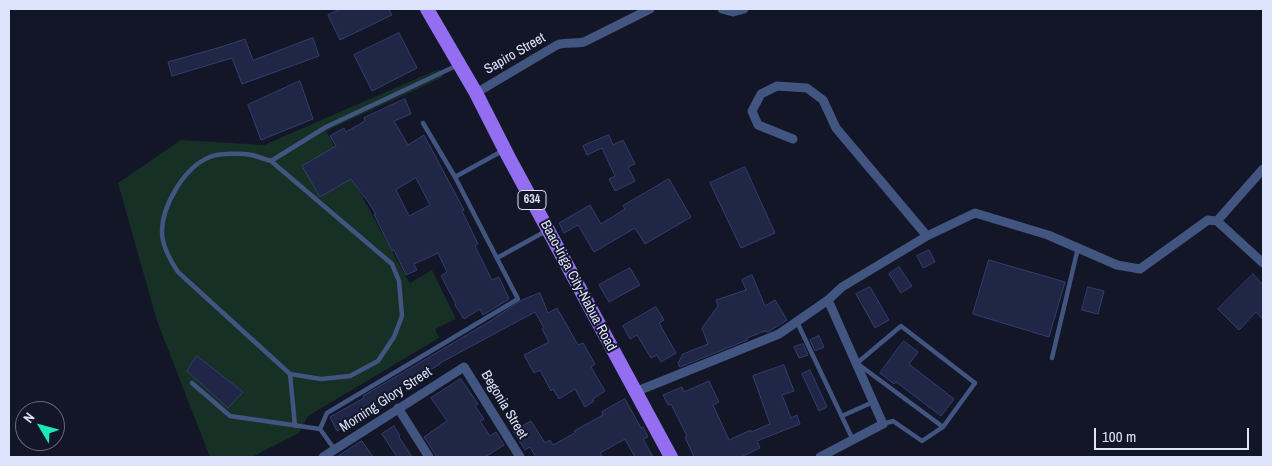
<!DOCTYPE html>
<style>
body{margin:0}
#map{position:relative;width:1272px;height:466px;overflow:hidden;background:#121627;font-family:"Archivo Narrow",sans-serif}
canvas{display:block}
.frame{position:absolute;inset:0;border:10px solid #dce3fb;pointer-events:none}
.north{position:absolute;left:15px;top:401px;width:50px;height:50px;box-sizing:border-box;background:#121627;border:1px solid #63687c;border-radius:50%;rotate:307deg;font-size:14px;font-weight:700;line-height:20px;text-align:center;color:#dce3fb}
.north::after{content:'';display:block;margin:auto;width:18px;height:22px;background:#1be8b6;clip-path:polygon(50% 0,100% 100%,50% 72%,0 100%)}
.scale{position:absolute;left:1094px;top:428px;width:155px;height:22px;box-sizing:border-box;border:2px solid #dce3fb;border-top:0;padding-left:6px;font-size:15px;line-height:18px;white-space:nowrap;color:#dce3fb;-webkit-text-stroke:4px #121627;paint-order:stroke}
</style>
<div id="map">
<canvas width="1272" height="466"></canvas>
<div class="frame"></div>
<div class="north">N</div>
<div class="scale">100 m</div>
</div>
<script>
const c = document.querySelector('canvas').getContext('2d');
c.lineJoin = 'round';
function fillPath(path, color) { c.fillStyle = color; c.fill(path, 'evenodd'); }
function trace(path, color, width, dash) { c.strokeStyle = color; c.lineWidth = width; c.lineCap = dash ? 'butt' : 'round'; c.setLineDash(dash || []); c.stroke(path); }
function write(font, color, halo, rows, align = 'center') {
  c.font = font + ' "Archivo Narrow",sans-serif'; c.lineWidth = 4; c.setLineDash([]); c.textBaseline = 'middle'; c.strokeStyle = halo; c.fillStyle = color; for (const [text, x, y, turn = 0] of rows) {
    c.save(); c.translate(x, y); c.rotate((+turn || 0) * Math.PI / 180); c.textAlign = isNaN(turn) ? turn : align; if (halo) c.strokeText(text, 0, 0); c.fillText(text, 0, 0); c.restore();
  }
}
fillPath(new Path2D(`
 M 439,69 L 443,77 L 326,131 L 415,293 L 410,283 L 432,270 L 456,319 L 435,329 L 439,338 L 308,416 L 299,433 L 252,457 L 210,457 L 157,321 L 118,183 L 181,140 L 264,145 Z`), '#163026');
const building = new Path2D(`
 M 341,9 L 389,9 L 392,15 L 340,40 L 328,15 Z
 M 399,33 L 417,68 L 372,91 L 354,55 Z
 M 313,38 L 319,56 L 242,84 L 232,58 L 172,76 L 168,62 L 221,47 L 245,39 L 253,60 Z
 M 300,81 L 313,119 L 261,140 L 248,105 Z
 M 405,99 L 411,114 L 394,121 L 408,145 L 424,135 L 464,210 L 462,211 L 478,244 L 475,246 L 492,280 L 499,277 L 509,299 L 483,315 L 480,309 L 464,319 L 455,305 L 456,304 L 441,276 L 447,272 L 438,253 L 414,264 L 417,270 L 406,275 L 394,250 L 392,251 L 374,214 L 376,214 L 365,197 L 364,197 L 351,179 L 320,197 L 302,166 L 336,146 L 330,136 L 344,128 L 346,132 L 365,121 L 364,118 ZM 416,178 L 430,205 L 409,216 L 396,190 Z
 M 609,135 L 613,145 L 623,140 L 635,164 L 628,167 L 635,181 L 615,191 L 609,179 L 615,176 L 602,148 L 587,155 L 583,146 Z
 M 745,167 L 775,233 L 741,248 L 710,183 Z
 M 669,179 L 691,217 L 645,244 L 635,228 L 594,252 L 578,225 L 564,233 L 559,223 L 590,205 L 601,224 L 625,209 L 623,206 Z
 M 929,250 L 935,262 L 923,268 L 917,256 Z
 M 989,260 L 1065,282 L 1049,337 L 973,314 Z
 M 899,267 L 912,286 L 901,293 L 889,274 Z
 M 630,268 L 640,285 L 609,302 L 599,285 Z
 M 1253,274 L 1263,285 L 1263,320 L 1256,312 L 1239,330 L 1218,309 Z
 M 752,275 L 765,306 L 775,300 L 787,320 L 768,332 L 765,331 L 747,338 L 747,340 L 680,367 L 678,363 L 683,354 L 708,344 L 702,328 L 718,306 L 716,300 L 746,290 L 742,280 Z
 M 870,287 L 889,320 L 875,328 L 856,294 Z
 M 1088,287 L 1104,291 L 1098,314 L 1082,310 Z
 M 540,293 L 548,313 L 557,308 L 578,345 L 583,343 L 595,364 L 591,367 L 605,391 L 593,399 L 594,401 L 585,407 L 575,389 L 559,399 L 553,389 L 551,391 L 540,370 L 534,373 L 524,355 L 549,342 L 542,329 L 544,328 L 535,312 L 440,363 L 440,364 L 399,389 L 402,394 L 374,413 L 373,412 L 337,431 L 330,417 L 364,398 L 363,396 L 487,323 L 522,300 Z
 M 656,307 L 664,320 L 659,323 L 676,353 L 661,362 L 657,355 L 651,358 L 637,335 L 630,339 L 623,326 Z
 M 819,336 L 824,347 L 815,351 L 810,340 Z
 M 904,341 L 918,352 L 909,364 L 954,399 L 941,416 L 896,382 L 894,384 L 880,373 Z
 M 803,344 L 808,355 L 799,358 L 794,347 Z
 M 197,356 L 243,392 L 228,408 L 187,371 Z
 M 784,365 L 794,391 L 782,395 L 791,418 L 797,415 L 800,424 L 757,441 L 760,448 L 741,457 L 694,457 L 685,437 L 687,436 L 671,404 L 668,405 L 663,395 L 682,387 L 684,392 L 709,381 L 719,402 L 713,405 L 729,440 L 751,430 L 751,432 L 770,424 L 753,376 Z
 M 810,370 L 827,407 L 819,411 L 802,374 Z
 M 461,379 L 478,404 L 475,406 L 484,419 L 480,421 L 490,436 L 496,432 L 504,445 L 485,457 L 437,457 L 424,437 L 447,421 L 431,398 Z
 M 625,399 L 641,428 L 643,427 L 648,437 L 643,439 L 653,457 L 635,457 L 625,439 L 600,453 L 603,457 L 536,457 L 530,447 L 525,450 L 513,431 L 531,421 L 545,443 L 550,440 L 553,445 L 575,433 L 574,431 L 603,415 L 602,412 Z
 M 394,426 L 400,436 L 399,437 L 412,457 L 397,457 L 382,434 Z
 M 362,441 L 373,457 L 337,457 Z`);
fillPath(building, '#202646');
trace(building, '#353d6f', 1);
trace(new Path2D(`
 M 271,161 L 326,127 L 458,65
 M 455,177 L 504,150
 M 497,258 L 546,231
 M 797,322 L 853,440
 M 1052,358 L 1078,248
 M 856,364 L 901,326 L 975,383 L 943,427 L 922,441 L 893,421 L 883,424
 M 858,364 L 943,427
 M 290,374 L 321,379 L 350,376 L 378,361 L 394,337 L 402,316 L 399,281 L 392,264 L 271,161 C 265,159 258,157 252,155 C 243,153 218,153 210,157 C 184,167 162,206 162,232 C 162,246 170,260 178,272 L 290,374 L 295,426
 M 192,383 L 230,416 L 320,429
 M 842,416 L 873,402
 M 335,450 L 320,429 L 327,413 L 518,299 L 455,177 L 423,123`), '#425581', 4.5);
trace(new Path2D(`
 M 722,9 L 733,12 L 744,9
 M 476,93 L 557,45 C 566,42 574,44 584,42 L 650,9
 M 793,139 L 758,125 L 752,111 L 761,94 L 777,86 L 807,88 L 823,100 L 836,128 L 927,236
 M 1217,221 L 1263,169
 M 1217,221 L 1263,263
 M 635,392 L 779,334 L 828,300 L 842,287 L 927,236 L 975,213 L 1048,235 L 1117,265 L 1140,269 L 1208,220 L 1217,221
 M 398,408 L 429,457
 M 323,457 L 464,367 L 520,457
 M 820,457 L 883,424 L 828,300`), '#425581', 9);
trace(new Path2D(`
 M 427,9 L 476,93 L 508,156 L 671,457`), '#936ef0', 14);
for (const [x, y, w] of [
 [532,200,28]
]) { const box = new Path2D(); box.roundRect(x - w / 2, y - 9.5, w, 19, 4); c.fillStyle = '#121627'; c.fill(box); trace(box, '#dce3fb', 1); }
write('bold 12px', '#dce3fb', null, [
 ["634",532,200]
]);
write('14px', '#dce3fb', '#121627', [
 ["Sapiro Street",515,54,-30],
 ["Baao-Iriga City-Nabua Road",578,286,62],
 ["Morning Glory Street",386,400,-33],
 ["Begonia Street",504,405,59]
]);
</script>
